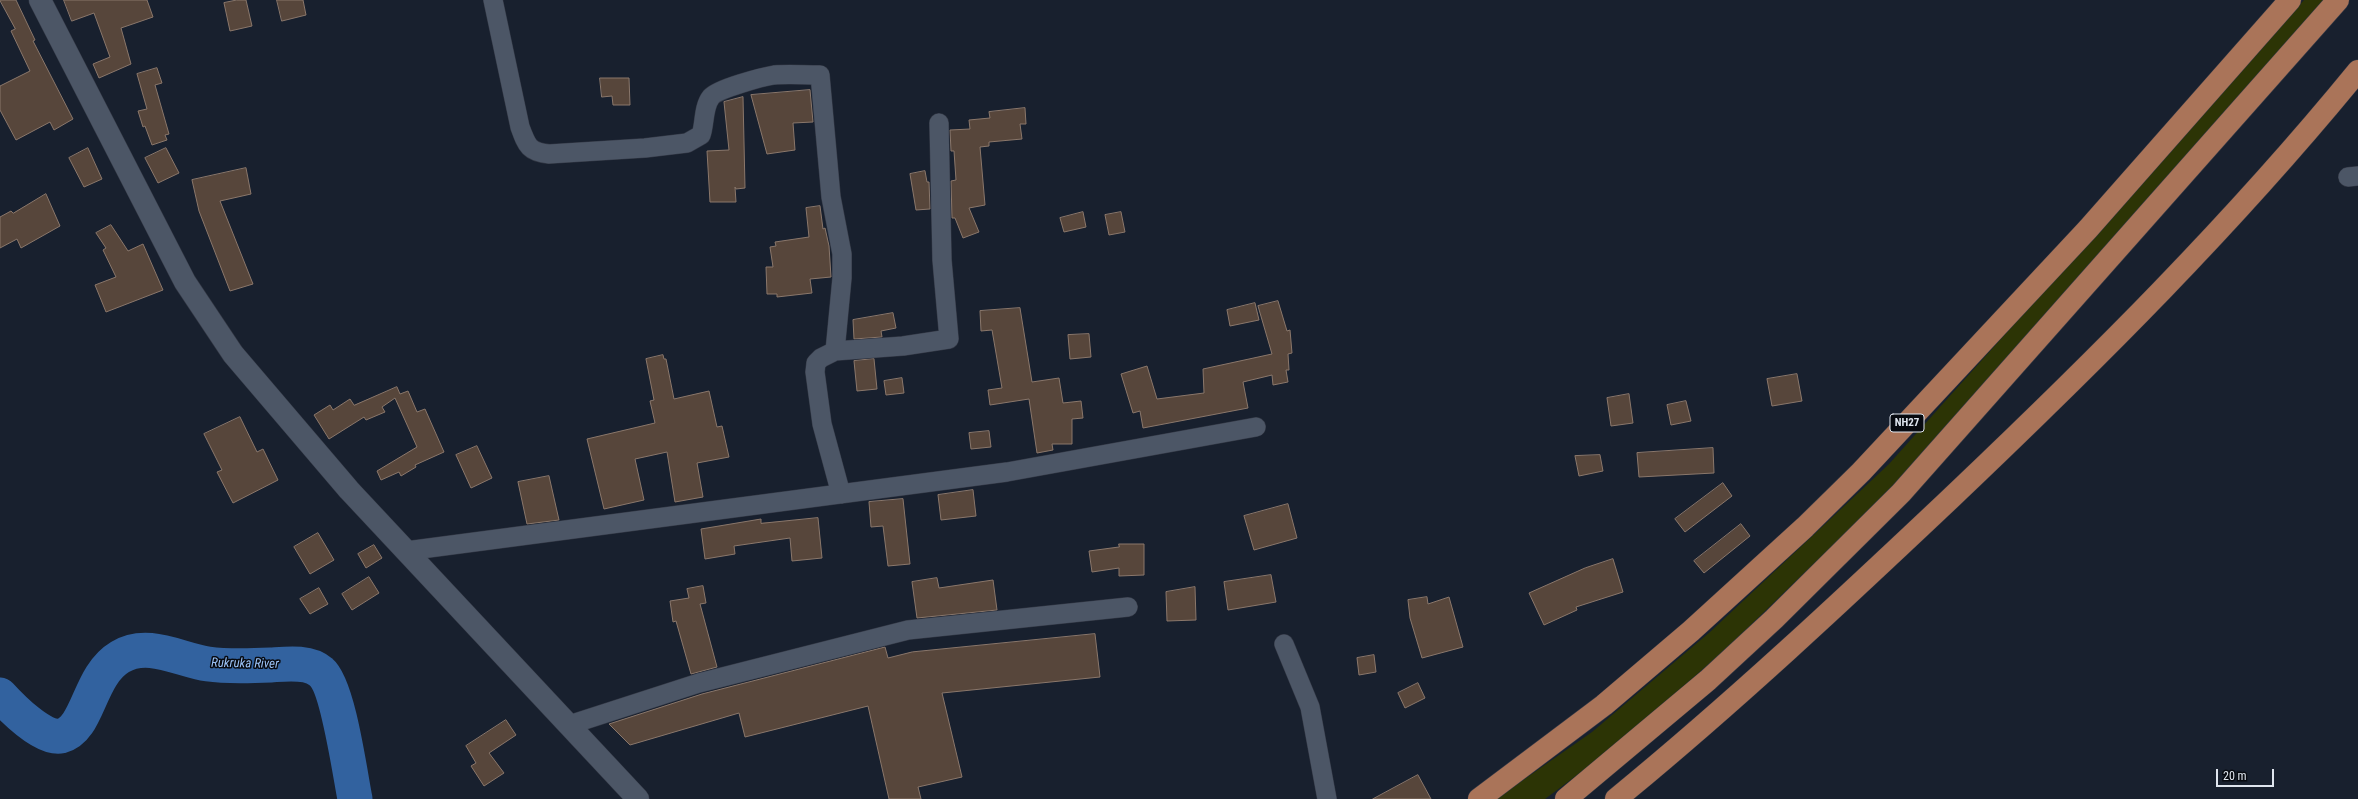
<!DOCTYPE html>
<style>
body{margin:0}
#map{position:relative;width:2358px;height:799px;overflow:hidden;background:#18202e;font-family:"Roboto Condensed",sans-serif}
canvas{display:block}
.scale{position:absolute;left:2216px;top:769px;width:58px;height:18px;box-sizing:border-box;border:2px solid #dfe5ee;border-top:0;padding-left:5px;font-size:12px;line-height:14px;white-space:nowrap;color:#dfe5ee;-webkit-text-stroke:3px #070a10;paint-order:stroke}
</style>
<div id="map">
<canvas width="2358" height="799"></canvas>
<div class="scale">20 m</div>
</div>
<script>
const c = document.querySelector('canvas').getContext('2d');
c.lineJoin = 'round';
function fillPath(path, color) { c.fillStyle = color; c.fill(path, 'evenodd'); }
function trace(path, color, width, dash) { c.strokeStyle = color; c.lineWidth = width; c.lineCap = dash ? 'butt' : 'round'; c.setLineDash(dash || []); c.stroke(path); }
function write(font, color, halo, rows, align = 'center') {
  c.font = font + ' "Roboto Condensed",sans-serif'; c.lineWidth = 3; c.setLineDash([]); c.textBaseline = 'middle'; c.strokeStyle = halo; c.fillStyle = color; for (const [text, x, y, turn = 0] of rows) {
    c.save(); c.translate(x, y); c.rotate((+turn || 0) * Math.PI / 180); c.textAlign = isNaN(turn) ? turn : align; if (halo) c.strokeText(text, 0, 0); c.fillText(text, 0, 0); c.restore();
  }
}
fillPath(new Path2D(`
 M 2304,0 L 2327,0 L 1907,473 L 1726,649 L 1608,752 L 1545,799 L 1496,799 L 1592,732 L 1710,632 L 1889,464 Z`), '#2c3405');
trace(new Path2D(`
 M 0,695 C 11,707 43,740 61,736 C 89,729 88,676 120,657 C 148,640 180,660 208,664 C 228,667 250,666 271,665 C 286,664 309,661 321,672 C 338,686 350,774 355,799`), '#32629f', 35);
const building = new Path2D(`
 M 0,0 L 16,0 L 35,40 L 33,41 L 73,119 L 54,130 L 50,122 L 16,140 L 0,110 L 0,86 L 30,71 L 11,31 L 15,29 Z
 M 64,0 L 147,0 L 153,17 L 121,28 L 131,64 L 99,78 L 93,64 L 110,57 L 94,13 L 72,21 Z
 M 237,0 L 246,0 L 252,26 L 230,31 L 224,3 Z
 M 277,0 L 303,0 L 306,15 L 282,21 Z
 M 157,68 L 162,83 L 155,85 L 169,134 L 165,135 L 167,140 L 152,145 L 145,126 L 143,127 L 138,111 L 147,109 L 137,74 Z
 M 600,78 L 629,78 L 630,105 L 613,105 L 612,96 L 602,97 Z
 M 810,90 L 813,122 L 793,123 L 795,150 L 767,154 L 751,95 Z
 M 743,97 L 745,188 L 736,189 L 735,187 L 736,202 L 710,202 L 707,151 L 729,150 L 724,102 Z
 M 1025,108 L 1026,124 L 1020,124 L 1022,139 L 989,142 L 989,146 L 980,147 L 985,205 L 969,208 L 979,232 L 963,238 L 955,218 L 952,218 L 951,181 L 956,180 L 954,151 L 951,151 L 950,130 L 970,129 L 969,120 L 990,118 L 989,112 Z
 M 88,148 L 102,179 L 84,187 L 69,158 Z
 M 166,148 L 179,173 L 158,183 L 145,158 Z
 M 246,168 L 251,194 L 220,201 L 253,284 L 230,291 L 199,211 L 192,180 Z
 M 925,171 L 927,182 L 929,182 L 930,209 L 916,210 L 910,174 Z
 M 46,194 L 60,226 L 21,248 L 17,239 L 0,248 L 0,217 L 11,211 L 13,213 Z
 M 820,206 L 823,229 L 825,228 L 829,246 L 831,277 L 810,279 L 812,293 L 777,297 L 777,294 L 767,294 L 766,267 L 773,267 L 770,247 L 776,246 L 775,242 L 809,237 L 806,208 Z
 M 1083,212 L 1086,227 L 1064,232 L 1060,218 Z
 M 1121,212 L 1125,232 L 1109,235 L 1105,215 Z
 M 111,225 L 128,251 L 143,244 L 163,290 L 106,312 L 95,285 L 116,277 L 103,250 L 106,248 L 96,233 Z
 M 1278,301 L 1287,331 L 1290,330 L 1292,353 L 1288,354 L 1289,370 L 1286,370 L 1288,382 L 1273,385 L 1272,375 L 1243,382 L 1248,408 L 1143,428 L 1140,411 L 1133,413 L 1121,374 L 1147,366 L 1157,399 L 1204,393 L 1203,369 L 1272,354 L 1258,306 Z
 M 1255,303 L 1259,320 L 1230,326 L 1227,310 Z
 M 1020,308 L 1032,382 L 1059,378 L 1063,403 L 1081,401 L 1083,418 L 1072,419 L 1072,444 L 1052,444 L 1053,450 L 1037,453 L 1029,399 L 990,405 L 988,390 L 1002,388 L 992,330 L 981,331 L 980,311 Z
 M 893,313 L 896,328 L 881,331 L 882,337 L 854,339 L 853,320 Z
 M 1089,334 L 1091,357 L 1070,359 L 1068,335 Z
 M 663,355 L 664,359 L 666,359 L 674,399 L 709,391 L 717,427 L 722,426 L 729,457 L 697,463 L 703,497 L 675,502 L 667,452 L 635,459 L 644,500 L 604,509 L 587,439 L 655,423 L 650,401 L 654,400 L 646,359 Z
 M 874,359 L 877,389 L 857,391 L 854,361 Z
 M 1797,374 L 1802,401 L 1772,406 L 1767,379 Z
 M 902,378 L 904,393 L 886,395 L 884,381 Z
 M 397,387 L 400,394 L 408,391 L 417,412 L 425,409 L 444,452 L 415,465 L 416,467 L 401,476 L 399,472 L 381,480 L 377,471 L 417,447 L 395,398 L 382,407 L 385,412 L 366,420 L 364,417 L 329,439 L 314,415 L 330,405 L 333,410 L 350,399 L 354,405 Z
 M 1629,394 L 1633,423 L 1611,426 L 1607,398 Z
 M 1686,401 L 1691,421 L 1671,425 L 1667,405 Z
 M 240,417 L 257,452 L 263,449 L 278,480 L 233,503 L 217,472 L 222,470 L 204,434 Z
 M 989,431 L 991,447 L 971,449 L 969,433 Z
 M 477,446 L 492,478 L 471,488 L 456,455 Z
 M 1713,448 L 1714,473 L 1639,477 L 1637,453 Z
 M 1600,455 L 1603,471 L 1579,476 L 1575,456 Z
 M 549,476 L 559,520 L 527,524 L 518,482 Z
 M 1723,483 L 1732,496 L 1685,532 L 1675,519 Z
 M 973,490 L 976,516 L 941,520 L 938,495 Z
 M 903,499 L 910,564 L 888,566 L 883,526 L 871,527 L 869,502 Z
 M 1288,504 L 1297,538 L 1254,550 L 1244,516 Z
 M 818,518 L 822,558 L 792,561 L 790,538 L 734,546 L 735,554 L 705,559 L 701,529 L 761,519 L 761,523 Z
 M 1741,524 L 1750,536 L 1704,573 L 1694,561 Z
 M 318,533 L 334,560 L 310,574 L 294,547 Z
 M 1119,544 L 1144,544 L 1144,575 L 1119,576 L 1119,568 L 1092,572 L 1089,551 L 1119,547 Z
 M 374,545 L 382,558 L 366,568 L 358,554 Z
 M 1613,559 L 1623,592 L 1576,607 L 1577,610 L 1544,625 L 1529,593 L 1585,568 Z
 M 1271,575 L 1276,602 L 1228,610 L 1224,582 Z
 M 369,577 L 379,593 L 352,610 L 342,594 Z
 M 937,578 L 939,588 L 993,580 L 997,610 L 917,618 L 912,582 Z
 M 703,586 L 706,603 L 700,604 L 717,667 L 691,674 L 676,621 L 673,622 L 670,601 L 689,598 L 687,589 Z
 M 1195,587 L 1196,620 L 1167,621 L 1166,592 Z
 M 319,588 L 328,604 L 310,614 L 300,599 Z
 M 1427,597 L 1428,604 L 1449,597 L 1463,647 L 1422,658 L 1410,618 L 1408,600 Z
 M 1095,634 L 1100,677 L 942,693 L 962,777 L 918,787 L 921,799 L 889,799 L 868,706 L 745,737 L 739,713 L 630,745 L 609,724 L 702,694 L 885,647 L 888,658 L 912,652 Z
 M 1374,655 L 1376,672 L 1359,675 L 1357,658 Z
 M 1418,683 L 1425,698 L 1405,708 L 1398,693 Z
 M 506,720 L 516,735 L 489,753 L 504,773 L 484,786 L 471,766 L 476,763 L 466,746 Z
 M 1418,775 L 1431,799 L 1373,799 Z`);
fillPath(building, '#57463b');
trace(building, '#8a776b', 1);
const minor = new Path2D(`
 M 493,0 L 520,127 C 527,146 529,152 549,154 L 645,148 L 687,143 L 701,135 C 705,124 703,107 711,97 C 717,89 762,77 774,75 C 789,74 804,75 820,75 L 831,197 L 842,254 L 842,278 L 835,351
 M 2348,177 L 2358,176
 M 841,494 L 822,424 L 815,372 L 816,363 L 821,358 L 835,351 L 903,346 L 949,339 L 942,260 L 939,123
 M 406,551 L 1007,472 L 1256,427
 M 1284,644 L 1310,707 L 1327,799
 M 569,725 L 699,683 L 908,630 L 1128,607`);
const secondary = new Path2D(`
 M 40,0 L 185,282 L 233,354 L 349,490 L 638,799`);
const trunk = new Path2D(`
 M 1479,799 L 1604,705 L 1691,631 L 1805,527 L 1861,472 L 2088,229 L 2290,0
 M 1566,799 L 1708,680 L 1774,619 L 1901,493 L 2338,0
 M 1616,799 C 1732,704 1842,601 1951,498 C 2094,362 2233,224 2358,71`);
trace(minor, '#343946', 20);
trace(secondary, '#343946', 23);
trace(trunk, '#343946', 23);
trace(minor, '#4c5666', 19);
trace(secondary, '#4c5666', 22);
trace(trunk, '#aa7459', 22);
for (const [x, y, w] of [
 [1907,423,34]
]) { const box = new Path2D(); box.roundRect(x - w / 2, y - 9, w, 18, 3); c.fillStyle = '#070a10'; c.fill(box); trace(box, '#dfe5ee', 1); }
write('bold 11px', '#dfe5ee', null, [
 ["NH27",1907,423]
]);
write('italic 13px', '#9bc2f6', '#070a10', [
 ["Rukruka River",245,664,1]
]);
</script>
